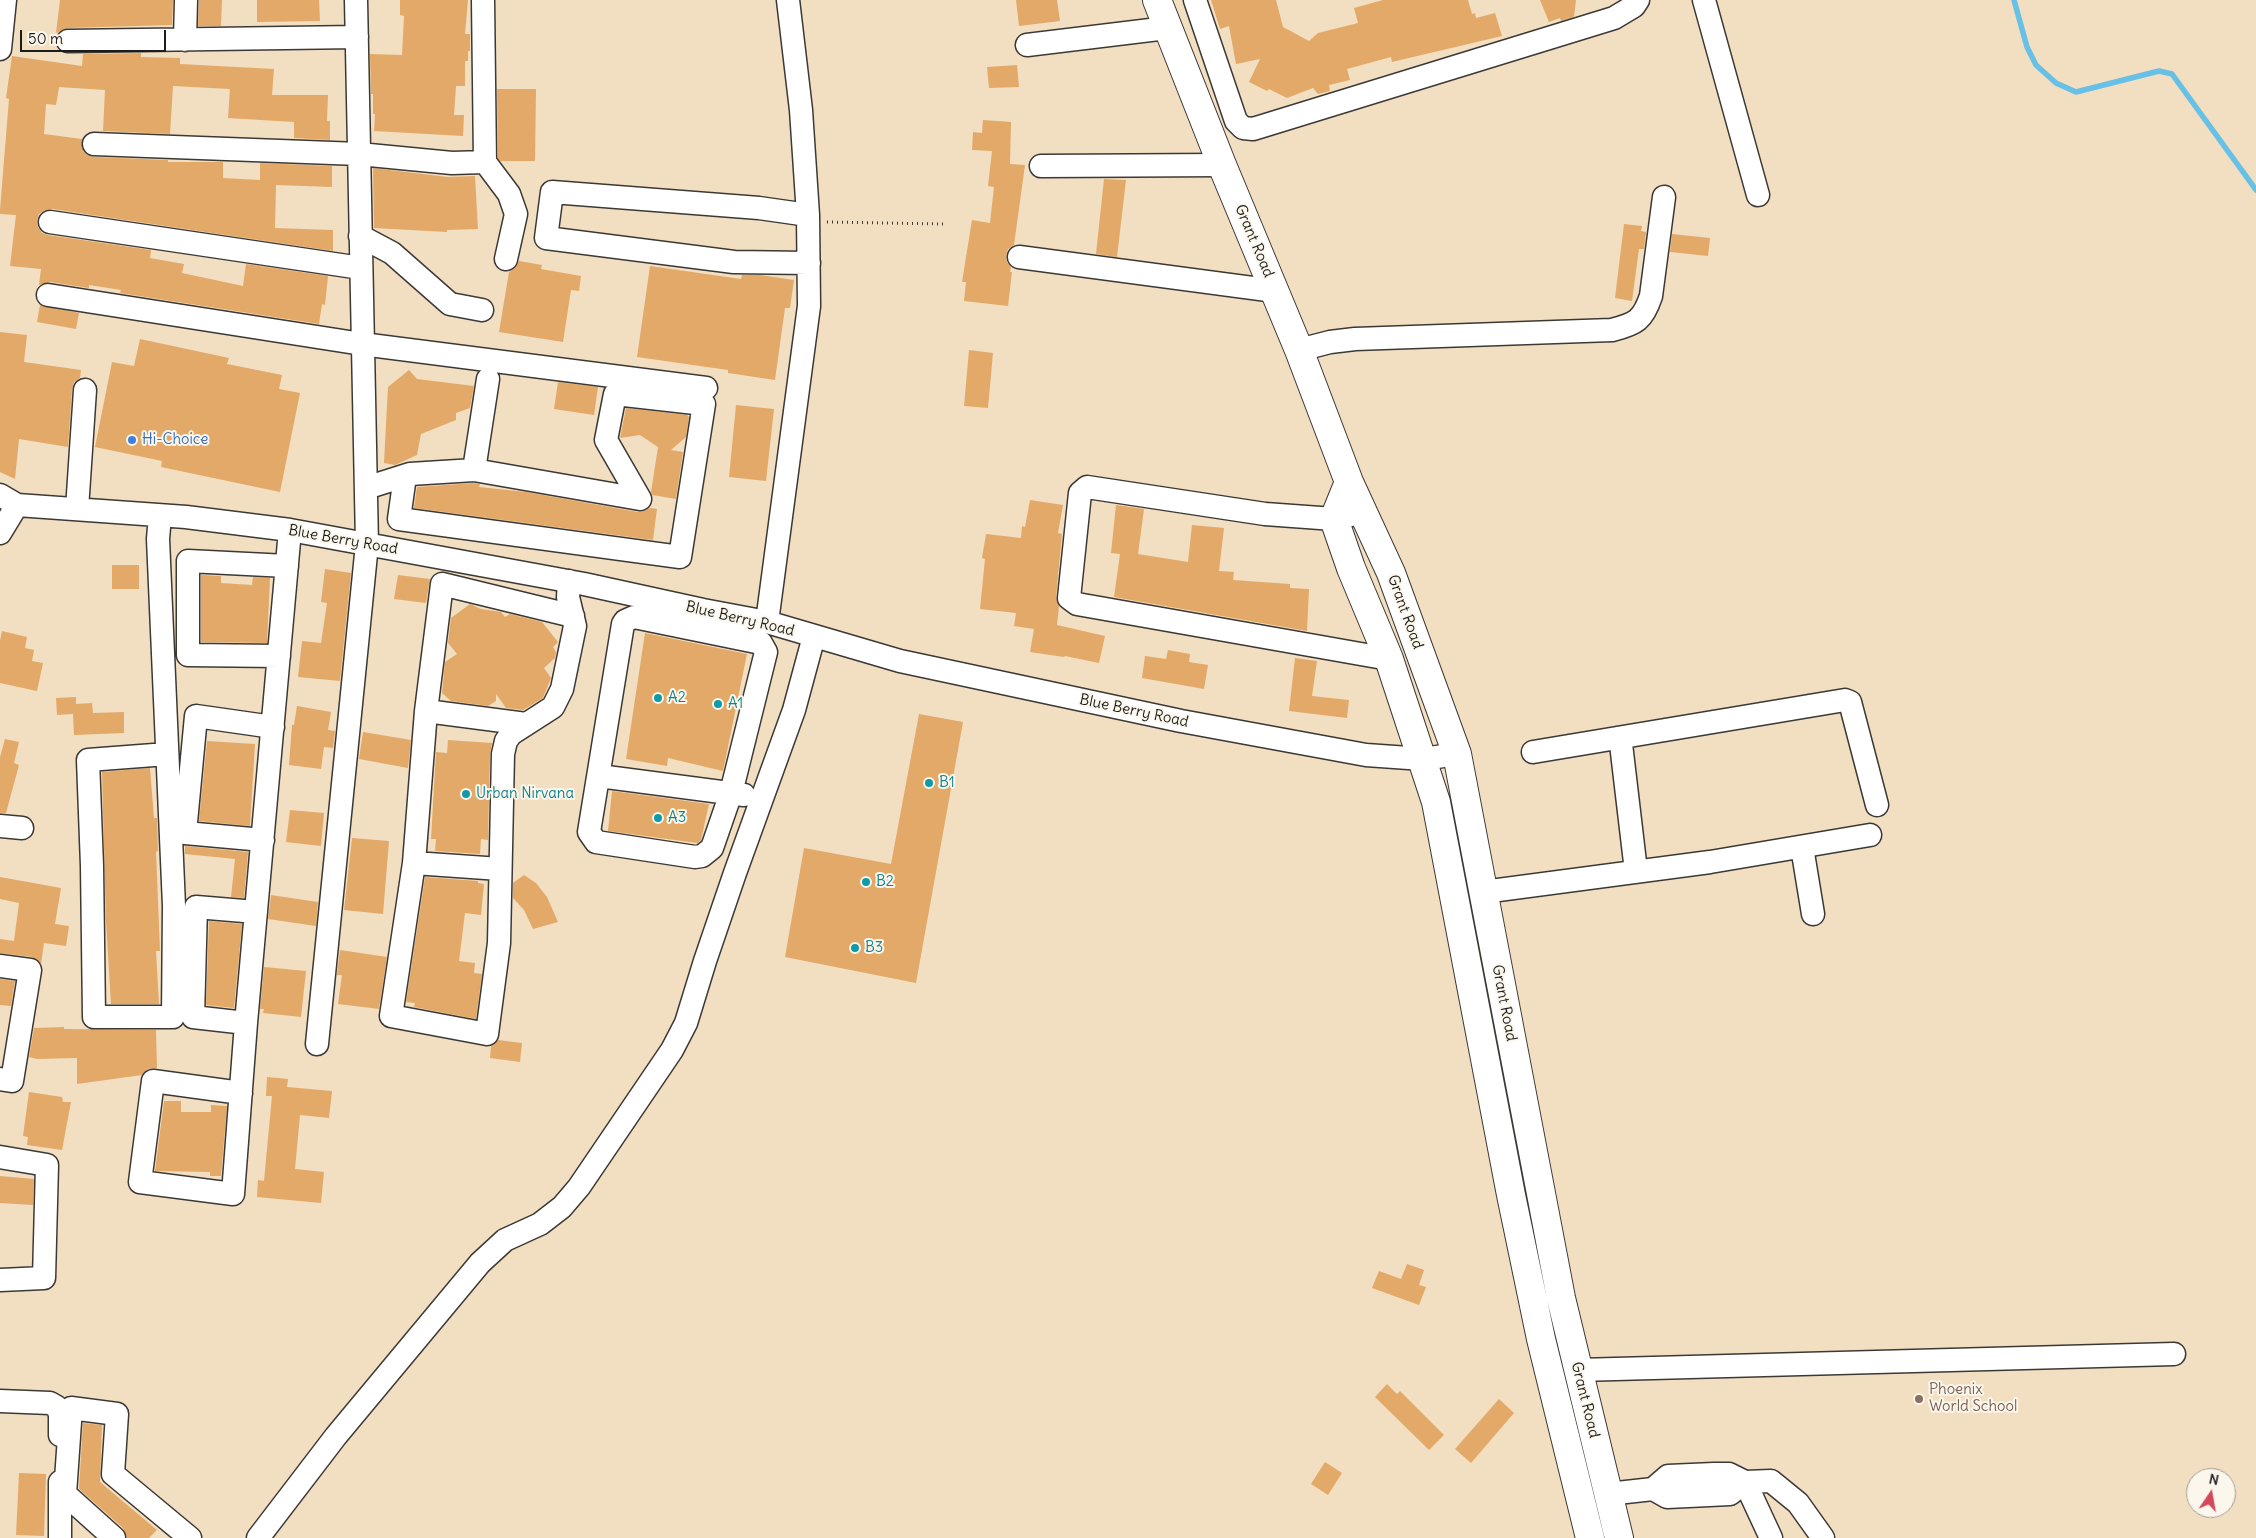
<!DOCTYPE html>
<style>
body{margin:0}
#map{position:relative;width:2256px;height:1538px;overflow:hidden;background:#f2dec1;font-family:Delius,sans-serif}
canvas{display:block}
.north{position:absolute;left:2186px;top:1468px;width:50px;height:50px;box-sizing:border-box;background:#fbf7ec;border:1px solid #a29f99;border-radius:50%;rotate:12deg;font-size:14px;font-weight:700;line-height:20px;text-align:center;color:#1c1c1c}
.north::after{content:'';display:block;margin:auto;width:18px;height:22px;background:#d1495b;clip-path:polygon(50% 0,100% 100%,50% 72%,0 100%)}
.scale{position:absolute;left:20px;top:30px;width:146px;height:22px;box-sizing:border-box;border:2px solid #1c1c1c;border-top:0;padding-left:6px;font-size:15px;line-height:18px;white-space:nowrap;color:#1c1c1c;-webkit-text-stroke:4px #fbf7ec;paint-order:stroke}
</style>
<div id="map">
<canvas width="2256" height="1538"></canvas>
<div class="north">N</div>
<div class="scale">50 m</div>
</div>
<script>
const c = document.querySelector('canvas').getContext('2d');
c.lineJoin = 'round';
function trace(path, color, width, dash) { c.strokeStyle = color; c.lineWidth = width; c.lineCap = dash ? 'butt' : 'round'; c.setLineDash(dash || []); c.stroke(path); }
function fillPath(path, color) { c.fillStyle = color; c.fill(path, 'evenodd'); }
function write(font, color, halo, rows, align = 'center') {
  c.font = font + ' Delius,sans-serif'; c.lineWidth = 4; c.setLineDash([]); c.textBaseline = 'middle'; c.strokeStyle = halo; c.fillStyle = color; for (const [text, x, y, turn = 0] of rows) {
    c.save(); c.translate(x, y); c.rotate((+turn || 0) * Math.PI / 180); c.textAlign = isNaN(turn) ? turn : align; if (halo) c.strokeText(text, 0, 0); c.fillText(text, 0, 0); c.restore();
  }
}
trace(new Path2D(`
 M 2014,0 L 2027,47 L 2036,65 L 2056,83 L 2076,92 L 2159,71 L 2172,74 L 2256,190`), '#67c0e5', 5.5);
fillPath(new Path2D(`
 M 60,0 L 173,0 L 172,25 L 68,28 L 56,33 Z
 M 199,0 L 222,0 L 221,26 L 198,26 Z
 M 257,0 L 319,0 L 320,21 L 257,22 Z
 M 400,0 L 468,0 L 465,34 L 470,34 L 470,51 L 468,51 L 468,61 L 465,61 L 465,86 L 456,86 L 454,115 L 464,115 L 463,136 L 374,131 L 375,114 L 373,114 L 373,94 L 371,94 L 370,54 L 402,55 L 404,16 L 400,15 Z
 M 1016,0 L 1057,0 L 1060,21 L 1019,26 Z
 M 1211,0 L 1276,0 L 1283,27 L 1309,41 L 1318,33 L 1358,23 L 1354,8 L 1383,0 L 1468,0 L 1472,14 L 1475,13 L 1476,18 L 1495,13 L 1502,36 L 1392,62 L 1391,57 L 1347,69 L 1350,80 L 1329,85 L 1330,91 L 1318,94 L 1313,88 L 1287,98 L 1269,89 L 1267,91 L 1249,82 L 1260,59 L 1236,64 L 1229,26 L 1220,29 Z
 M 1540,0 L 1576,0 L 1574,17 L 1561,21 L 1560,18 L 1549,22 Z
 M 141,53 L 141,57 L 180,58 L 180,64 L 274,69 L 272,95 L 328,95 L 327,121 L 330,121 L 330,140 L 294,138 L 294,122 L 228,118 L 230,89 L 173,86 L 170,134 L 103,131 L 105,90 L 59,87 L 56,105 L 46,104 L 44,134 L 82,139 L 83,151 L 87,155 L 94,157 L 168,160 L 168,162 L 223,162 L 223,178 L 260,180 L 260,163 L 332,166 L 332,187 L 276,185 L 275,228 L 333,230 L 333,251 L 52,209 L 45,210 L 39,214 L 37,221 L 38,227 L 42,233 L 48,235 L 151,250 L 150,258 L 184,264 L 182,273 L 243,286 L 246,264 L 328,276 L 325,305 L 322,304 L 319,324 L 120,293 L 121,290 L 89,285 L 89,288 L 50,282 L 39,285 L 41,269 L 10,266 L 16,215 L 0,214 L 0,210 L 9,99 L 6,98 L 12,56 L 82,66 L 83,54 Z
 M 1017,65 L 1019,87 L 989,88 L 987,67 Z
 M 497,89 L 536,89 L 535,161 L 500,161 L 498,158 Z
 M 983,120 L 1011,122 L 1010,164 L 1025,165 L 1014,245 L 1008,249 L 1006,256 L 1007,262 L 1011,267 L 1010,272 L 1012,272 L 1008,306 L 964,301 L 966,282 L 962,282 L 972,220 L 990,223 L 994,187 L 988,186 L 992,151 L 972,150 L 973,132 L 982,133 Z
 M 373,168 L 448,177 L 475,176 L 478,229 L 447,230 L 447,232 L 374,228 Z
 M 1104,179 L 1126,180 L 1117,257 L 1096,254 Z
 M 1624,224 L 1642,226 L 1641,231 L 1646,232 L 1644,249 L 1639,249 L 1632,301 L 1615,298 Z
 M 1672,234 L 1710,238 L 1708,256 L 1670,252 Z
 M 519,261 L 542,265 L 541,269 L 581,276 L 579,291 L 571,290 L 563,342 L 499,332 L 509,272 L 515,268 Z
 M 650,266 L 741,279 L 742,275 L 760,275 L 794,280 L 790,308 L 785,308 L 775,380 L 728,373 L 728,370 L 637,357 Z
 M 40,305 L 79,313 L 76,329 L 37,322 Z
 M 0,332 L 27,335 L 24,362 L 81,370 L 80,378 L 74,382 L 72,389 L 68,447 L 19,439 L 15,479 L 0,472 Z
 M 140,339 L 229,358 L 227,364 L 282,375 L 279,389 L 300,393 L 280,492 L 161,467 L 162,461 L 95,447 L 112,362 L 134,366 Z
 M 969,350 L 993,353 L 988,408 L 964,406 Z
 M 409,370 L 417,379 L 474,386 L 470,408 L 456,413 L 456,420 L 421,434 L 417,455 L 395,465 L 384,463 L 388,387 Z
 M 558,382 L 598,387 L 594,415 L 554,409 Z
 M 736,405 L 774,409 L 766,481 L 729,477 Z
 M 626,408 L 687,415 L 689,417 L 686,437 L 671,450 L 683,452 L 676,499 L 652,495 L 651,492 L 658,447 L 640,435 L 620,438 Z
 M 473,483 L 480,484 L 479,487 L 526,492 L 638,512 L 644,511 L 650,508 L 657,509 L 653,540 L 414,508 L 417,487 Z
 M 1030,500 L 1063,505 L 1058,533 L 1062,534 L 1056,597 L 1059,606 L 1057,625 L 1105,636 L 1099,663 L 1065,656 L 1064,657 L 1030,652 L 1034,629 L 1014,626 L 1016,613 L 980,609 L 985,559 L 982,558 L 986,534 L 1021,538 L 1022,526 L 1025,527 Z
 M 1116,505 L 1144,509 L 1138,554 L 1188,562 L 1192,525 L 1224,528 L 1219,571 L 1234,572 L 1233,580 L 1290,584 L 1290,588 L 1309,589 L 1307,631 L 1114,597 L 1120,554 L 1111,553 Z
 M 112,565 L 139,565 L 139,589 L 112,589 Z
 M 325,569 L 351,573 L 340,681 L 298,677 L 302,641 L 321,643 L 327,603 L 321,602 Z
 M 201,575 L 221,576 L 221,583 L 252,585 L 253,577 L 270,578 L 267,643 L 201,642 Z
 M 398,575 L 430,579 L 426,603 L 394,599 Z
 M 470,604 L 481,609 L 501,612 L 505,617 L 510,614 L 542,622 L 558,642 L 553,647 L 556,652 L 555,658 L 544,668 L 551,678 L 543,698 L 523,710 L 506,708 L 496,694 L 496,701 L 488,706 L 451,701 L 442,693 L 445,662 L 457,654 L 448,643 L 451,618 Z
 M 2,631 L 27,637 L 25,648 L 34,650 L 32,661 L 43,663 L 37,691 L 0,683 L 0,641 Z
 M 645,633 L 747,654 L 723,771 L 668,758 L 667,766 L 626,759 Z
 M 1168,650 L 1190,654 L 1189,662 L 1208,665 L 1204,689 L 1142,678 L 1145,656 L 1166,659 Z
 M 1295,658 L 1317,661 L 1312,696 L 1349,700 L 1347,718 L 1289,711 Z
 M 76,697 L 76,704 L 92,703 L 93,713 L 124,712 L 124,733 L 74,735 L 73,714 L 57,715 L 56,698 Z
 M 297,706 L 331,712 L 328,730 L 335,731 L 333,748 L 324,747 L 321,769 L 289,765 L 292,725 L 294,725 Z
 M 919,714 L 963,722 L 916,983 L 785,957 L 804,848 L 891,864 Z
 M 363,732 L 411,740 L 408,768 L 359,759 Z
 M 5,739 L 19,742 L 14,763 L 19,765 L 6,813 L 0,813 L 0,757 Z
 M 448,740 L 492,743 L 490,754 L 488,840 L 481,839 L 480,854 L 435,851 L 436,839 L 431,839 L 436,752 L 447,753 Z
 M 207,741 L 255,744 L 250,826 L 199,821 Z
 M 150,768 L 154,818 L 157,818 L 158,852 L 156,851 L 160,951 L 156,951 L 159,1004 L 111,1004 L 106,922 L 102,772 Z
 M 612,791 L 709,804 L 701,840 L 697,843 L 608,831 Z
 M 290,810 L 324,813 L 321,846 L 286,842 Z
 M 352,838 L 389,841 L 383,914 L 344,910 Z
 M 185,846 L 248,852 L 244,898 L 231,897 L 235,859 L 185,854 Z
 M 524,875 L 536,883 L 547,897 L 558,922 L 533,929 L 524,910 L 513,898 L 513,883 Z
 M 0,877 L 61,888 L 55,924 L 69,926 L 66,946 L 44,943 L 41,964 L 32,957 L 0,953 L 0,939 L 14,941 L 19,903 L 0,899 Z
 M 425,877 L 478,881 L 478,883 L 484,884 L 481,915 L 465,913 L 459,961 L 475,963 L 474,973 L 482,974 L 476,1019 L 414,1007 L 415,1003 L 406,1002 Z
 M 271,895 L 318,902 L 316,926 L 268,919 Z
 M 209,921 L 242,924 L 234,1008 L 206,1005 Z
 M 340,950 L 387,957 L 379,1009 L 338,1004 L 342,975 L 337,975 Z
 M 264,967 L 306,971 L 301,1017 L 263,1013 L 264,1009 L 260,1009 Z
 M 0,979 L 15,981 L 11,1006 L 0,1005 Z
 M 64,1027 L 64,1029 L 156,1030 L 157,1068 L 148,1069 L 142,1075 L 77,1084 L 77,1058 L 37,1059 L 29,1057 L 34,1028 Z
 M 498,1040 L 522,1043 L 520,1062 L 490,1058 L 491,1046 Z
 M 267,1077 L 288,1079 L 287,1087 L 332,1091 L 329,1118 L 300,1115 L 295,1169 L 324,1172 L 321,1203 L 257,1197 L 258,1180 L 264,1181 L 272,1096 L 266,1096 Z
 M 29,1092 L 62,1097 L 63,1102 L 71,1102 L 62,1150 L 27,1145 L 28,1137 L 23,1136 Z
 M 164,1101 L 181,1101 L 181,1112 L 211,1112 L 211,1105 L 227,1106 L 221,1176 L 210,1176 L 210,1172 L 155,1171 Z
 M 0,1176 L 34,1179 L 33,1205 L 0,1203 Z
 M 1407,1264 L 1424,1270 L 1419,1285 L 1426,1287 L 1419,1305 L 1372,1288 L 1379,1271 L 1401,1279 Z
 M 1387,1384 L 1397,1394 L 1400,1391 L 1444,1435 L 1429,1450 L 1375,1397 Z
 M 1499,1399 L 1514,1413 L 1471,1463 L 1455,1449 Z
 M 83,1423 L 102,1425 L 100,1482 L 157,1530 L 149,1538 L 127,1538 L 123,1528 L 79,1489 Z
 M 1325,1462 L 1342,1473 L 1328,1495 L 1311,1484 Z
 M 19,1473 L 46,1474 L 44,1536 L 16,1535 Z`), '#e3a968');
const minor = new Path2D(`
 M 483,0 L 485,162 L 509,194 L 516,214 L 506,259
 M 1195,0 L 1236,121 L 1243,128 L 1253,129 L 1614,18 L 1634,6 L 1638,0
 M 1704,0 L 1758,195
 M 185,40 L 186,0
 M 68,41 L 357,37
 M 1027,45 L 1167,28
 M 0,49 L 5,0
 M 94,144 L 359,154 L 452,163 L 485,162
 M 1041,166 L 1222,165
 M 808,215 L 759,208 L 552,192 L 546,238 L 734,262 L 809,263
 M 50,222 L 361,268
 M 360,236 L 392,253 L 450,304 L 482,310
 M 1019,257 L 1275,291
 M 48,295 L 362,344 L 706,388
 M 1299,350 L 1330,342 L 1355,339 L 1612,330 C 1636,324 1643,320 1651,296 L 1664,197
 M 474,470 L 488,379
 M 405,476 L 399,519 L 680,557 L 704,404 L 615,394 L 606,440 L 640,499
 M 366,488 L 410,474 L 474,470 L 640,499
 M 0,495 L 17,505 L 186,517 L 290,530 L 584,584 L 703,610 L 767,622 L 900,661 L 1181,721 L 1366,755 L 1423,759 L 1457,754
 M 77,509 L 85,390
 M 1351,515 L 1334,519 L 1265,514 L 1087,487 L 1080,493 L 1069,598 L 1077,604 L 1389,659
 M 160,516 L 158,539 L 174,906 L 173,1017 L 94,1017 L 92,866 L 88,760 L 167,754
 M 0,533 L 17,505
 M 634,617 L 761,643 L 766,652 L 731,793 L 712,848 L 702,856 L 695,857 L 596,842 L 589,832 L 623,624 L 625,621 Z
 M 767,622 L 809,306 L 808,215 L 801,110 L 788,0
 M 279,656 L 188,655 L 188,561 L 287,566
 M 426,711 L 414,863 L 391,1016 L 487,1034 L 499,943 L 503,754 L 506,741 L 511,734 L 553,707 L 562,689 L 575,626 L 568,597 L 569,581
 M 526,724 L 426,711 L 442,584 L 573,616
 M 1533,752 L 1623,737
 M 599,776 L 744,795
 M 0,826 L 22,828
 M 263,840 L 185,833 L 196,716 L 273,727
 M 1802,847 L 1813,914
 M 414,863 L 500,869
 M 1636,871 L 1621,744 L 1623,737 L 1845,700 L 1850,702 L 1877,805
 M 1483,892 L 1710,862 L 1870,835
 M 0,966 L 30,970 L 12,1081 L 0,1079
 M 246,1023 L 193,1017 L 196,907 L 256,912
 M 317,1044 L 367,544 L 356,0
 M 241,1093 L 153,1081 L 140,1182 L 233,1194 L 246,1023 L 290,530
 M 0,1157 L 47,1165 L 44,1278 L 0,1280
 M 1578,1370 L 2174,1354
 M 0,1401 L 50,1403 L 57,1407 L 60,1414 L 60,1435
 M 1714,1474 L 1729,1474 L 1745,1482 L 1730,1494 L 1667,1497 L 1653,1489 L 1668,1476 Z
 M 60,1482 L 60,1538
 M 1608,1494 L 1653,1489
 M 114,1538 L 65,1494 L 71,1408 L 117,1414 L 113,1474 L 190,1538
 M 258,1538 L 336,1436 L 480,1263 L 505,1240 L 540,1224 L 562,1207 L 579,1187 L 672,1050 L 686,1023 L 705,961 L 735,873 L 794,710 L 814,636
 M 1771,1538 L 1745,1482 L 1771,1481 L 1798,1503 L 1823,1538`);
const major = new Path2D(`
 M 1157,0 L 1222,165 L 1299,350 L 1349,482 L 1391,573 L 1457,754 L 1561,1298 L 1619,1538
 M 1349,482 L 1334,519 L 1351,568 L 1389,659 L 1436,802 L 1511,1195 L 1541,1339 L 1590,1538`);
trace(minor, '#3c3935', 25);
trace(major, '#3c3935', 30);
trace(new Path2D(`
 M 827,222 L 943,224`), '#3c3935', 3, [1, 4]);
trace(minor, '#fff', 22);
trace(major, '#fff', 28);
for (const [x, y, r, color] of [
 [132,440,5,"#3f7fe0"],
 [658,698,5,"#0f9aa8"],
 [718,704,5,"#0f9aa8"],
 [929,783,5,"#0f9aa8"],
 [466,794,5,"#0f9aa8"],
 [658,818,5,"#0f9aa8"],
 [866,882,5,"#0f9aa8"],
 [855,948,5,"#0f9aa8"],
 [1919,1399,5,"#8d6e63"]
]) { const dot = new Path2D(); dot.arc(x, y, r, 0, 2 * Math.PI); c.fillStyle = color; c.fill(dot); trace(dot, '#fbf7ec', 2); }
write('15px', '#1c1c1c', '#fbf7ec', [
 ["Grant Road",1254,241,67],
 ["Blue Berry Road",343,540,10],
 ["Grant Road",1405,612,70],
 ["Blue Berry Road",740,619,13],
 ["Blue Berry Road",1134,711,12],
 ["Grant Road",1504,1003,79],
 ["Grant Road",1585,1400,76]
]);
write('15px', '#366cbe', '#fbf7ec', [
 ["Hi-Choice",142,440]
], 'left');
write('15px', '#0d838f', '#fbf7ec', [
 ["A2",668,698],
 ["A1",728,704],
 ["B1",939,783],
 ["Urban Nirvana",476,794],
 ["A3",668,818],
 ["B2",876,882],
 ["B3",865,948]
], 'left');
write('15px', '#785e54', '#fbf7ec', [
 ["Phoenix",1929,1390],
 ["World School",1929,1407]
], 'left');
</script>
